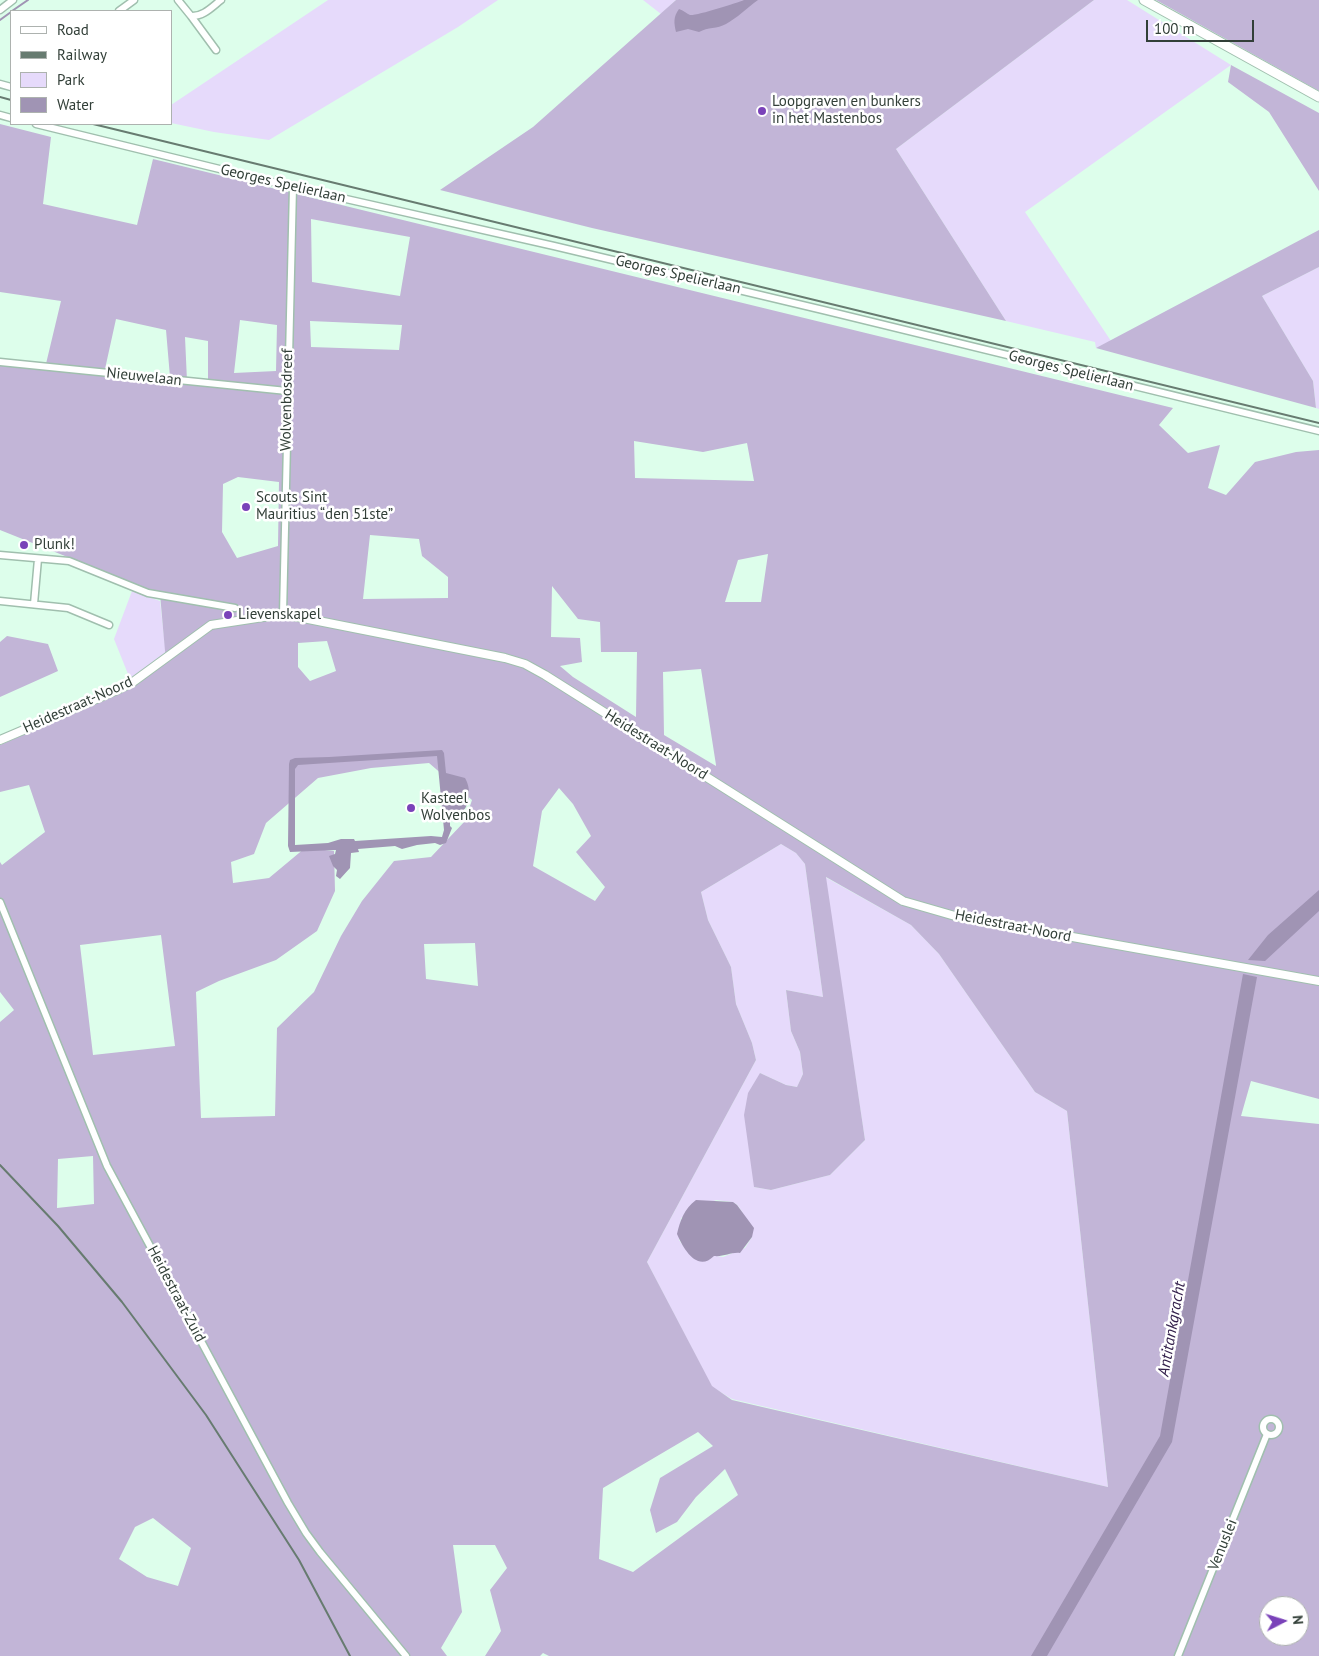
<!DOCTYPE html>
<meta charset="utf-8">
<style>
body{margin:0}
#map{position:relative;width:1319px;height:1656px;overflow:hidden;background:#ddfeeb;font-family:"PT Sans",sans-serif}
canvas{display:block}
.legend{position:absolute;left:10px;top:10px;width:162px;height:115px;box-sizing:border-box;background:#fff;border:1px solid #adb2af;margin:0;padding:6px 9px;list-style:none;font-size:15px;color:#323f38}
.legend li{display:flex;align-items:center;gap:10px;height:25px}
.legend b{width:25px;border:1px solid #adb2af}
.north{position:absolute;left:1259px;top:1596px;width:50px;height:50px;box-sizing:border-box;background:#fff;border:1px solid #adb2af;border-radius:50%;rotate:85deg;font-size:14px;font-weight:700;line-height:20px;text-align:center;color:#323f38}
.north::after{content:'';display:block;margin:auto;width:18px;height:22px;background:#7a42b9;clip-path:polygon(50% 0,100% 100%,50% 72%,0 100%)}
.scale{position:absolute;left:1146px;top:20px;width:108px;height:22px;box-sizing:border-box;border:2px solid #323f38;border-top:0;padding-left:6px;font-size:15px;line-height:18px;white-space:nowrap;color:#323f38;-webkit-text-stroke:4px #fff;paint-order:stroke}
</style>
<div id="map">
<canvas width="1319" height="1656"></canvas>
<ul class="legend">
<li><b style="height:6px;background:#fff"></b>Road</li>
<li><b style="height:6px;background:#677b70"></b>Railway</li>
<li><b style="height:14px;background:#e6dafb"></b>Park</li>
<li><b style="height:14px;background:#a094b4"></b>Water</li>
</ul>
<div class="north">N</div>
<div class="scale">100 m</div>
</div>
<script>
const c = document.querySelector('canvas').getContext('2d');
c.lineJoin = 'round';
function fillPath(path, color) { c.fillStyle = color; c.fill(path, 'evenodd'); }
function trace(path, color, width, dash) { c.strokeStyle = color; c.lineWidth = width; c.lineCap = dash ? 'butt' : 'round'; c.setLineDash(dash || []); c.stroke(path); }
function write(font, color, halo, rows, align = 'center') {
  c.font = font + ' "PT Sans",sans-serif'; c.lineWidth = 5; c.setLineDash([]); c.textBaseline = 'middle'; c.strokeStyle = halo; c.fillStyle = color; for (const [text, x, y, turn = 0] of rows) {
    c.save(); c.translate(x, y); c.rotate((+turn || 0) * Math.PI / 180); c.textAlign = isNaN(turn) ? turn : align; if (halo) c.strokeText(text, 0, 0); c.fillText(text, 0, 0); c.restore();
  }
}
fillPath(new Path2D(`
 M 328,0 L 498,0 L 458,27 L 269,140 L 214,132 L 171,123 L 171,105 Z
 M 643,0 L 676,0 L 661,14 Z
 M 1094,0 L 1127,0 L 1231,65 L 1025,212 L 1111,341 L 1096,348 L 1095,342 L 1006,321 L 896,149 Z
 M 1319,267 L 1319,409 L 1316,408 L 1313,381 L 1262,296 Z
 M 132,591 L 160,601 L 166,654 L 130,679 L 114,639 Z
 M 781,844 L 796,853 L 805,864 L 823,997 L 786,990 L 791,1031 L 800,1052 L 803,1074 L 797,1087 L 786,1085 L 760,1073 L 754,1187 L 771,1190 L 830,1175 L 865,1140 L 825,877 L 911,925 L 939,954 L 1035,1092 L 1067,1111 L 1108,1487 L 732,1399 L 712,1387 L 647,1262 L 756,1060 L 752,1043 L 736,1004 L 731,967 L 708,920 L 701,892 ZM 716,1200 C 721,1201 727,1201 732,1202 C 742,1204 749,1229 752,1237 L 745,1248 L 723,1257 L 687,1251 L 679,1240 L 681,1218 Z`), '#e6dafb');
fillPath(new Path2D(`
 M 676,0 L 1094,0 L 896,149 L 1006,321 L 592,228 L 440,190 L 533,127 Z
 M 1156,0 L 1319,0 L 1319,91 Z
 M 1231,65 L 1319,113 L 1319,191 L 1269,112 L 1228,82 Z
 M 0,124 L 51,137 L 43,204 L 137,225 L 153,159 L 1173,408 L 1159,425 L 1188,453 L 1220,445 L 1208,488 L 1226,495 L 1255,462 L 1296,452 L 1319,450 L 1319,1099 L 1251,1081 L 1241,1116 L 1319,1124 L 1319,1656 L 549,1656 L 543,1653 L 540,1656 L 485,1656 L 501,1631 L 490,1590 L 507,1568 L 495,1545 L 453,1545 L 462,1612 L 441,1648 L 447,1656 L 0,1656 L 0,1022 L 14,1010 L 0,992 L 0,862 L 2,865 L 45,832 L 29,785 L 0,792 L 0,745 L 132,687 L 166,662 L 160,594 L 0,530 L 0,361 L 45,368 L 61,301 L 0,292 ZM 311,219 L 410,237 L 400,296 L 312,282 ZM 116,319 L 166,330 L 170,377 L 105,369 ZM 240,320 L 277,325 L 276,371 L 234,373 ZM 310,321 L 402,325 L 399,350 L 311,347 ZM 185,337 L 208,341 L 208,381 L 187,381 ZM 634,441 L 703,452 L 747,443 L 754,481 L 635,478 ZM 238,477 L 279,482 L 278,546 L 237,558 L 222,532 L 223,484 ZM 370,535 L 419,539 L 422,556 L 448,577 L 448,598 L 363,599 ZM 768,554 L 761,602 L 725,602 L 738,560 ZM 552,586 L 578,619 L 600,622 L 601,652 L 637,652 L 636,717 L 573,677 L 560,666 L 582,662 L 580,638 L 551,637 ZM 327,641 L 336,671 L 310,681 L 298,667 L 298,643 ZM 701,669 L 716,765 L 716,766 L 664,735 L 663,672 ZM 429,763 L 472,800 L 465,821 L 431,857 L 394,861 L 362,901 L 341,936 L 314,992 L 277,1028 L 275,1116 L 201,1118 L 196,992 L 219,981 L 276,960 L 317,931 L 335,891 L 334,851 L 305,848 L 269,878 L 233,883 L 231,862 L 254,854 L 266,823 L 318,778 L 371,768 ZM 559,788 L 573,804 L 591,836 L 576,852 L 605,887 L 595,901 L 533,866 L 542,811 ZM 781,844 L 796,853 L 805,864 L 823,997 L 786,990 L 791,1031 L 800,1052 L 803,1074 L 797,1087 L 786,1085 L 760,1073 L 748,1093 L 744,1115 L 754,1187 L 771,1190 L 830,1175 L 865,1140 L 826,877 L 911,925 L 939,954 L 1035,1092 L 1067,1111 L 1108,1487 L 732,1400 L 712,1386 L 647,1262 L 756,1060 L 752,1043 L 736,1004 L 731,967 L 708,920 L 701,892 ZM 161,935 L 175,1046 L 93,1055 L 80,945 ZM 475,943 L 478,986 L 426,979 L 424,944 ZM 93,1156 L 94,1204 L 57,1208 L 58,1159 ZM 698,1432 L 713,1446 L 660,1478 L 650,1510 L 656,1533 L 677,1522 L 696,1497 L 725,1469 L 738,1495 L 633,1572 L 599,1559 L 603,1488 ZM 153,1518 L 191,1548 L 178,1586 L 147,1577 L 119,1559 L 135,1527 ZM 1269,1606 L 1299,1606 L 1299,1636 L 1269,1636 Z
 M 1319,230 L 1319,267 L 1262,296 L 1313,381 L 1316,408 L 1096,348 Z
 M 7,636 L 48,644 L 58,671 L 0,697 L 0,642 Z`), '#c2b5d7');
fillPath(new Path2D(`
 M 744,0 L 758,0 C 747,8 737,18 726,24 C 717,29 708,27 699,32 L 688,29 L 676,32 C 674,23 673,17 679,9 C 683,10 687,14 690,15 C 696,16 737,3 744,0 Z
 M 442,750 L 444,753 L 446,773 L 465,778 C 471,788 471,805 461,813 C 458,815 453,816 450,817 L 450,826 L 452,828 L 446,843 L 440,845 L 435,843 L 417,845 L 402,849 L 395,846 L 358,849 L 359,852 L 351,853 L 350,868 L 340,879 L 336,876 L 337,870 L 333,866 L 329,856 L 335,854 L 336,850 L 290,852 L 288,846 L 289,764 L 290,760 L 295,758 L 329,757 ZM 437,756 L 444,830 L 442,837 L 431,836 L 355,841 L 354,839 L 341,839 L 328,843 L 295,845 L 295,769 L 298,765 Z
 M 1319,890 L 1319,911 L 1265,961 L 1248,960 L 1268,935 Z
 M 1243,974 L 1257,977 L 1172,1442 L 1047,1656 L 1031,1656 L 1160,1436 Z
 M 696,1200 L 733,1202 L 737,1205 L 754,1228 L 752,1237 L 740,1253 C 731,1252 724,1257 714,1256 C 697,1273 683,1248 677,1234 C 680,1221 684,1209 696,1200 Z`), '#a094b4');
trace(new Path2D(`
 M 12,11 L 28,0
 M 0,20 L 11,12`), '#a094b4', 2);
const minor = new Path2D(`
 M 178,0 L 191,16 C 203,17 212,7 221,0
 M 0,10 L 13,0
 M 119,11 L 134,0
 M 191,16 L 216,50
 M 0,84 L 11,87
 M 0,115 L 11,118
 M 36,124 L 293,187 L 554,246 L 823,310 L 1319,431
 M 0,362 L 287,391
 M 0,555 L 69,561 L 148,593 L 235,608
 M 0,601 L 68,608 L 109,625
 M 34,604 L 38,559
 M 283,614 L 293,187
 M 0,902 L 107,1166 L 288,1503 L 306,1533 L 320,1552 L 406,1656
 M1263 1427a8 8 0 1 1 16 0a8 8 0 1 1-16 0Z
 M 1178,1656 L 1267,1434`);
const tertiary = new Path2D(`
 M 0,740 L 115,691 L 133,682 L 211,625 L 283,614 L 505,658 L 525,664 L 545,675 L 903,901 L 955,916 L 1319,981`);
const secondary = new Path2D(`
 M 1144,0 L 1319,97`);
trace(minor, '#a0bfae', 9);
trace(tertiary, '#a0bfae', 10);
trace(secondary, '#a0bfae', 11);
trace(minor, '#fff', 6);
trace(tertiary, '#fff', 8);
trace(secondary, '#fff', 9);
trace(new Path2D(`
 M 0,97 L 11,100
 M 93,124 L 1319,423
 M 0,1165 L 58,1226 L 122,1302 L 206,1415 L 299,1560 L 350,1656`), '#677b70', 2);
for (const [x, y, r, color] of [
 [762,111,5,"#7a42b9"],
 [246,507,5,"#7a42b9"],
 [24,545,5,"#7a42b9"],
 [228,615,5,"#7a42b9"],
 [411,808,5,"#7a42b9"]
]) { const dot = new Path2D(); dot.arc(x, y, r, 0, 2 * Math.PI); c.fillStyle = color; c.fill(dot); trace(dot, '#fff', 2); }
write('15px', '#323f38', '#fff', [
 ["Loopgraven en bunkers",772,102],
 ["in het Mastenbos",772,119],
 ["Scouts Sint",256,498],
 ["Mauritius “den 51ste”",256,515],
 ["Plunk!",34,545],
 ["Lievenskapel",238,615],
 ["Kasteel",421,799],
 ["Wolvenbos",421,816]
], 'left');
write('15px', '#323f38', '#fff', [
 ["Georges Spelierlaan",283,184,13],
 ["Georges Spelierlaan",678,275,13],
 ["Georges Spelierlaan",1071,371,14],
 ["Nieuwelaan",144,377,6],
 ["Wolvenbosdreef",287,400,-89],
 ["Heidestraat-Noord",78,705,-24],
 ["Heidestraat-Noord",656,745,32],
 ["Heidestraat-Noord",1013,926,11],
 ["Heidestraat-Zuid",176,1294,62],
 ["Venuslei",1223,1545,-68]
]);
write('italic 16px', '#34214c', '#fff', [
 ["Antitankgracht",1172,1329,-80]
]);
</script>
